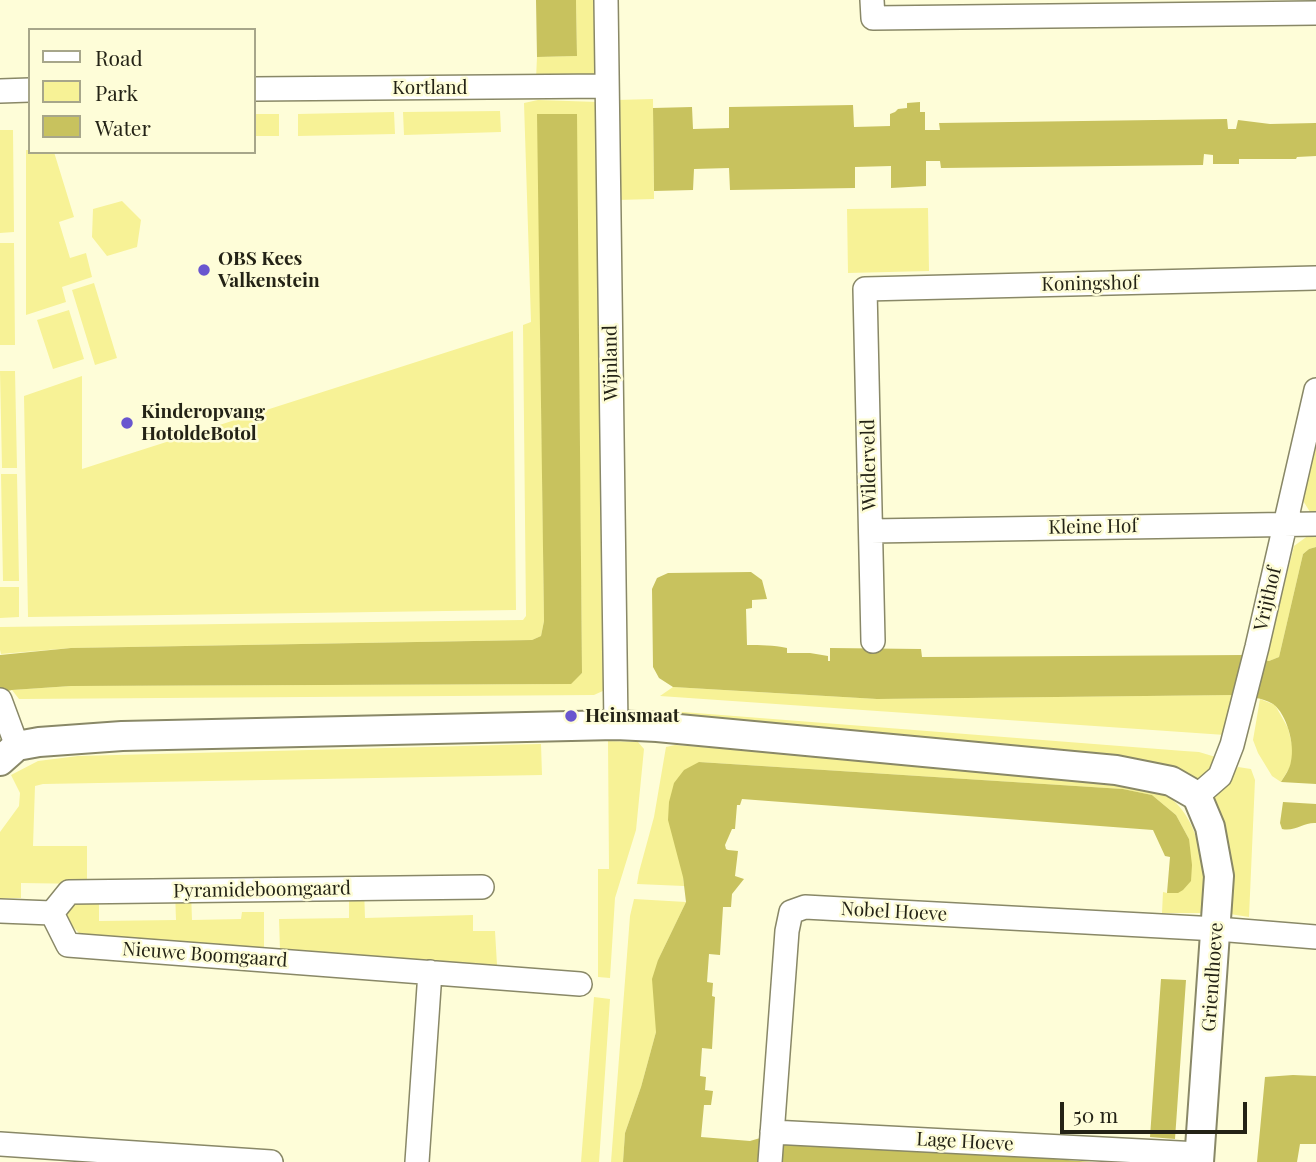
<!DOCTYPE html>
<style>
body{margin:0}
#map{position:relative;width:1316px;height:1162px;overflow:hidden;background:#fefdd8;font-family:"Playfair Display",serif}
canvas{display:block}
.legend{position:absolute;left:28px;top:28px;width:228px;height:126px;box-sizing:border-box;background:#fefdd8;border:2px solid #a7a68a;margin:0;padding:9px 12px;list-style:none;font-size:21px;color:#242316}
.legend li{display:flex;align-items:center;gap:14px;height:35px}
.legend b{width:35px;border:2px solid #a7a68a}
.scale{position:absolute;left:1060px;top:1102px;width:187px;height:32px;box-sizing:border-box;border:4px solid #242316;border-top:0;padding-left:9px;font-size:21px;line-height:24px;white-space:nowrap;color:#242316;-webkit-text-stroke:5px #fefdd8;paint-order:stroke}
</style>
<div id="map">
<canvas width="1316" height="1162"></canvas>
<ul class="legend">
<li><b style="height:9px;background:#fff"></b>Road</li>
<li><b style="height:19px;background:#f7f296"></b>Park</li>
<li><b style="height:19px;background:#c8c25e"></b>Water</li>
</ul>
<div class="scale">50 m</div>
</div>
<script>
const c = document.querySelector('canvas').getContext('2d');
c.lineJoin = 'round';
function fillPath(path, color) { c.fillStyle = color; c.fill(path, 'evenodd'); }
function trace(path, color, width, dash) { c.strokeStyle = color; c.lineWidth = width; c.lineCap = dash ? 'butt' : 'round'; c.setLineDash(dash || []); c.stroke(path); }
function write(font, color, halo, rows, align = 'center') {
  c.font = font + ' "Playfair Display",serif'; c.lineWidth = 5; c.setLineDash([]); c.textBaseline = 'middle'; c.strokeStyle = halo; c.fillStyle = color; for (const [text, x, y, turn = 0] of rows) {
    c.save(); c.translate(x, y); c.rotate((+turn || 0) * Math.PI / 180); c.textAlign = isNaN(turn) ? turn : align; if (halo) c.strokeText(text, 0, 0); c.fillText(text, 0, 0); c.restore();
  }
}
fillPath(new Path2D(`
 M 576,0 L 597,0 L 598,77 L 536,79 L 537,57 L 577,56 Z
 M 653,99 L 654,199 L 617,200 L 616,100 Z
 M 538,100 L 598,102 L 605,690 L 594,695 L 19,699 L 12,690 L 71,686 L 570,684 L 582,673 L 576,114 L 538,114 L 544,621 L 541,636 L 532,640 L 71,648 L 1,654 L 0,650 L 0,627 L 523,620 L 526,616 L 523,325 L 531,322 L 524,103 Z
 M 500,111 L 501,132 L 404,135 L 403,112 Z
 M 394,112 L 395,134 L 298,136 L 298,114 Z
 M 254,114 L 279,114 L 279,136 L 254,136 Z
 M 0,130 L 13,130 L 14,232 L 0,233 Z
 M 26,150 L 30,150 L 30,152 L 54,152 L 74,217 L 59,222 L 70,258 L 86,253 L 92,277 L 62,287 L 66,302 L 26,315 Z
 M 122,201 L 141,220 L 137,247 L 107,256 L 92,237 L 93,209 Z
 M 928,208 L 929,271 L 848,273 L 847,209 Z
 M 0,243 L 14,243 L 15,345 L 0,345 Z
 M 94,283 L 117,358 L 95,365 L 72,290 Z
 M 69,310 L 84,359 L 53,369 L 37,320 Z
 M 513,331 L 516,610 L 28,617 L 24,396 L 82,376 L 82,469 Z
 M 0,371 L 15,371 L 17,468 L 2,468 Z
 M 1316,442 L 1316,514 L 1310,512 L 1302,499 Z
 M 1,474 L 17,474 L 19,581 L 3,581 Z
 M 1309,535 L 1316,535 L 1316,547 L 1309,549 L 1303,554 L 1279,657 L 1269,661 L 1265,660 L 1294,546 Z
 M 0,587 L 19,587 L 19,617 L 0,618 Z
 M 673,687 L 877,699 L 1234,695 L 1225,735 L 660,696 Z
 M 1260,699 L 1275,705 L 1288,728 L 1293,749 L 1291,765 L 1281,782 L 1272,776 L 1258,753 L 1253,740 Z
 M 670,711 L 1184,751 L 1199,752 L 1219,758 L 1211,770 L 1196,780 L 669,721 Z
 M 608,741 L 638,742 L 644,749 L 636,830 L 615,898 L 610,978 L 598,977 L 598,869 L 609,869 Z
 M 541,744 L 542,775 L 43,784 L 35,786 L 33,846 L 87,846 L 87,884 L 21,883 L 21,898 L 0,898 L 0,832 L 19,806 L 20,793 L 11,775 L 38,761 L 78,756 Z
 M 675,745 L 1117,778 C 1129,781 1143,783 1154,788 C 1203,810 1204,868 1206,913 L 1162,913 L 1163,892 L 1167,893 L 1189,839 L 1176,815 L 1152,795 L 1123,789 L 699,762 L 683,877 L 684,886 L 637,884 L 639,872 L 654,817 L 666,747 Z
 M 1238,767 L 1251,769 L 1255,780 L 1249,917 L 1230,914 L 1223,823 L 1213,795 L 1222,791 Z
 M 349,888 L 364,888 L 365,918 L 473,915 L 473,931 L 495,931 L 497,965 L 280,951 L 279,919 L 349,918 Z
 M 175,891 L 191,891 L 192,920 L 241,919 L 242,912 L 264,912 L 264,950 L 84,938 L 68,922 L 67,912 L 79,899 L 99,898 L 99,921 L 176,920 Z
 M 634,899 L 686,902 L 658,960 L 656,1032 L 641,1087 L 625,1133 L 623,1162 L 611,1162 L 630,916 Z
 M 594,997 L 610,999 L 599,1162 L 581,1162 Z`), '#f7f296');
fillPath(new Path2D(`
 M 536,0 L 576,0 L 577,56 L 537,57 Z
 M 920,102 L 920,112 L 925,112 L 925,130 L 940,130 L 939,123 L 1227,119 L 1228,129 L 1236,129 L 1238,120 L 1270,124 L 1316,123 L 1316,156 L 1297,157 L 1296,159 L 1239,159 L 1239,164 L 1213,164 L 1213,155 L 1204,154 L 1203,165 L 941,168 L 940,161 L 926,161 L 926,186 L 891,188 L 891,166 L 855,167 L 855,188 L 730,190 L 729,168 L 694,169 L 693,190 L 654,191 L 653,108 L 692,107 L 693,129 L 729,128 L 729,107 L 853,105 L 854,127 L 890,126 L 890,114 L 895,112 L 898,109 L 907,108 L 907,103 Z
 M 537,114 L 577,114 L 582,673 L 571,684 L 71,686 L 12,690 L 0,693 L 0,655 L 71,648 L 532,640 L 541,636 L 544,621 Z
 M 1316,547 L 1316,784 L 1281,782 C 1285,775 1290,769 1291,761 C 1295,745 1287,714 1273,704 C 1262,697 1247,697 1234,695 L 877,699 L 673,687 L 659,678 L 653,667 L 652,589 L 657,578 L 668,573 L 751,572 L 762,580 L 767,599 L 752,600 L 752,608 L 746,609 L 747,645 C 761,645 773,645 787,648 L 787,653 L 810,653 L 828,656 L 828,661 L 830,661 L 830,648 L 921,649 L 922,657 L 1243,655 L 1269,661 L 1279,657 L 1303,554 L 1309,549 Z
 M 699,762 L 1123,789 L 1152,795 L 1176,815 L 1189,839 L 1192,865 L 1191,881 L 1183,890 L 1178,893 L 1167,893 L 1170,857 L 1165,856 L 1153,830 L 742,799 L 740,805 L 737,805 L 735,829 L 732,829 L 725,845 L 726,849 L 728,850 L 738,851 L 735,876 L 744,879 L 732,894 L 731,907 L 723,907 L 720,955 L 709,954 L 707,982 L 713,983 L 712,996 L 715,997 L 712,1049 L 702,1048 L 700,1076 L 706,1077 L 705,1090 L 713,1091 L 711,1105 L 704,1105 L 701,1137 L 750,1141 L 767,1136 L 1092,1162 L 623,1162 L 625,1133 L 641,1087 L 656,1032 L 652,979 L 658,960 L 686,902 L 683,877 L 668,820 L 669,802 L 674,783 L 684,770 Z
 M 1283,802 L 1316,804 L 1316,823 C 1304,822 1295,832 1282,829 L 1280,823 Z
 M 1161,979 L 1186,980 L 1175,1139 L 1150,1137 Z
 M 1293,1075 L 1316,1076 L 1316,1144 L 1300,1144 L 1297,1162 L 1257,1162 L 1265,1077 Z`), '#c8c25e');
const minor = new Path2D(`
 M 606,0 L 616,725
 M 872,0 L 873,18 L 1316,13
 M 254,89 L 607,86
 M 0,91 L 30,90
 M 871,531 L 1316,524
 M 873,641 L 865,289 L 1316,278
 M 0,700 L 17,746
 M 1197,796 L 1220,776 L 1232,745 L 1257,647 L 1316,390
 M 0,911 L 52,913 L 68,945 L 580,984
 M 52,913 L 69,892 L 482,887
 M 772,1132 L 1199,1154
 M 0,1144 L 271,1162
 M 417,1162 L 430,972
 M 770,1162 L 787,931 L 791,912 L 805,907 L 1217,929 L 1316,937`);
const tertiary = new Path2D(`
 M 0,761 L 17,746 L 39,742 L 122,736 L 616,725 L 657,727 L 1116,770 L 1171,781 L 1197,796 L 1210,827 L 1219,876 L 1199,1162`);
trace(minor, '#898867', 26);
trace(tertiary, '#898867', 32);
trace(minor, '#fff', 23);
trace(tertiary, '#fff', 28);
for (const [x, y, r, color] of [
 [204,270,7,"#6956cf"],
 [127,423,7,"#6956cf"],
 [571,716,7,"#6956cf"]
]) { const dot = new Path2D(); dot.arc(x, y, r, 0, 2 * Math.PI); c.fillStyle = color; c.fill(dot); trace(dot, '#fefdd8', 2.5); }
write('19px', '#242316', '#fefdd8', [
 ["Kortland",430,88],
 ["Koningshof",1090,284,-1],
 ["Wijnland",611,363,-91],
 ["Wilderveld",869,465,-91],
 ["Kleine Hof",1093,527,-1],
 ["Vrijthof",1268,599,-77],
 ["Pyramideboomgaard",262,890,-1],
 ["Nobel Hoeve",894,912,3],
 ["Nieuwe Boomgaard",205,955,4],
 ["Griendhoeve",1213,977,-86],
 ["Lage Hoeve",965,1142,3]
]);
write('bold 19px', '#242316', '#fefdd8', [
 ["OBS Kees",218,259],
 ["Valkenstein",218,281],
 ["Kinderopvang",141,412],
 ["HotoldeBotol",141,434],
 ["Heinsmaat",585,716]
], 'left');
</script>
